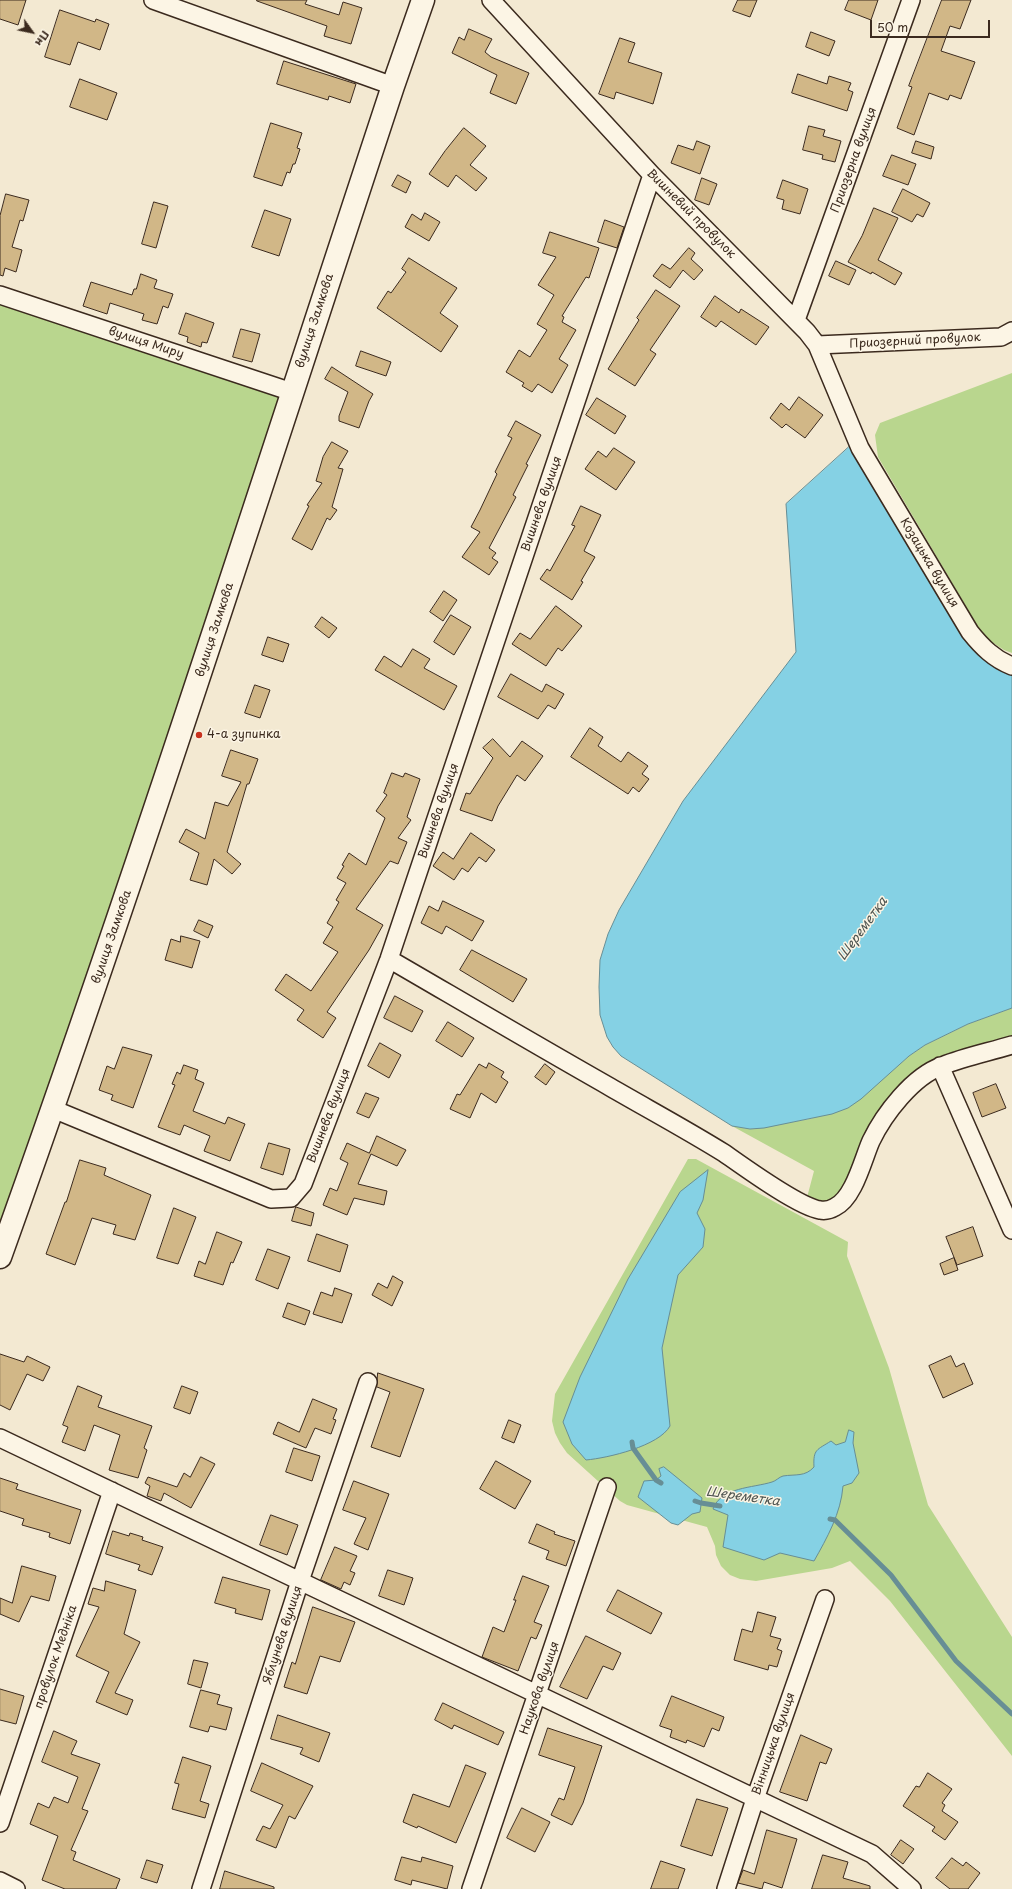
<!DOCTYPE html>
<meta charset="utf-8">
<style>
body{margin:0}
#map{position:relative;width:1012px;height:1889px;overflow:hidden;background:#f3e9d2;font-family:"Playpen Sans",sans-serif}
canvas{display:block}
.north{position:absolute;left:12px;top:12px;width:40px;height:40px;-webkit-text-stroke:3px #fcf5e5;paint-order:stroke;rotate:123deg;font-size:11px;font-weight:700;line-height:16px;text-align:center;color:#3b2a1e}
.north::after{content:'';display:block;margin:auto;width:14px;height:18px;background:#3b2a1e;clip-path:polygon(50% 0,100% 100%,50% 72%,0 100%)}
.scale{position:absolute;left:870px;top:20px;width:120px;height:18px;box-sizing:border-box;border:2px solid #3b2a1e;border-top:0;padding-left:5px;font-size:12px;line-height:14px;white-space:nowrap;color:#3b2a1e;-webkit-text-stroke:3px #fcf5e5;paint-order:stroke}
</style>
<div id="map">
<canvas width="1012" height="1889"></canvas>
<div class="north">Пн</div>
<div class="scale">50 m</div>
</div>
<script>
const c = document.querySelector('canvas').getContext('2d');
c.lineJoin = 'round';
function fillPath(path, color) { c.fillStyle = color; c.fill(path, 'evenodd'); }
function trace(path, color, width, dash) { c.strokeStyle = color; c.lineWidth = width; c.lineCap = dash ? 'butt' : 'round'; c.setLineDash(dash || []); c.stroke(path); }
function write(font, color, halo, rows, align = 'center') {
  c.font = font + ' "Playpen Sans",sans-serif'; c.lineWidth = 3; c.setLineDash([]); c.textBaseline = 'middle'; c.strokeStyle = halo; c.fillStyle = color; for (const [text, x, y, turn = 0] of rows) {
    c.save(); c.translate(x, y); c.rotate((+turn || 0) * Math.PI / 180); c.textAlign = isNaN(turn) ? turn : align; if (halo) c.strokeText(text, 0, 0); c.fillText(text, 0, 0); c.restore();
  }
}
fillPath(new Path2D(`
 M 0,298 L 292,392 L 0,1257 Z
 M 1012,373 L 1012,653 L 1004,650 L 984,637 L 878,457 L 875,435 L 880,423 Z
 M 1012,1008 L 1012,1045 L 940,1066 L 905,1093 L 844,1200 L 805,1205 L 814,1171 L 732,1126 L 750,1129 L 809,1119 L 848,1108 L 909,1056 L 925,1045 L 968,1024 Z
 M 688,1159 L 696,1159 L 848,1242 L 847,1256 L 889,1368 L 928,1505 L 1012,1637 L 1012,1756 L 890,1601 L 850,1561 L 832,1568 L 756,1581 L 740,1579 L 730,1575 L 721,1566 L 716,1555 L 715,1546 L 707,1527 L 627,1505 L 620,1501 L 567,1453 L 560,1443 L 555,1433 L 552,1421 L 555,1394 Z`), '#b9d68e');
const water = new Path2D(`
 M 849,447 L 858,455 L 976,651 L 1012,674 L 1012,1008 L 968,1024 L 925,1045 L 909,1056 L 861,1099 L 848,1108 L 832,1114 L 764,1128 L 750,1129 L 732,1126 L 621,1056 L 613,1047 L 607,1037 L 600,1015 L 599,987 L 600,960 L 608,934 L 619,910 L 683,801 L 796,652 L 786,504 Z
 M 708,1170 L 703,1200 L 697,1213 L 705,1229 L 703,1247 L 678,1275 L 662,1348 L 670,1426 C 659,1446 608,1458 586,1460 L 572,1444 L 563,1422 L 580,1377 L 628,1279 L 680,1192 Z
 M 849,1430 L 854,1432 L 853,1443 L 859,1473 L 852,1483 L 843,1486 C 841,1513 827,1538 814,1561 L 780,1553 L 764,1560 L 723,1547 L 728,1515 L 713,1509 C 721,1487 753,1488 772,1482 C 776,1481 779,1477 783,1476 C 796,1474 805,1477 814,1467 C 813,1449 817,1450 831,1441 L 836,1445 L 845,1442 Z
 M 664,1467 L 702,1498 L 700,1512 L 692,1514 L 678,1525 L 671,1523 L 638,1497 L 644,1481 L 656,1480 L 661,1476 L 659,1469 Z`);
fillPath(water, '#85d1e4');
trace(water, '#678e95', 1);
trace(new Path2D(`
 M 632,1442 L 633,1448 L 656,1480 L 661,1483
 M 695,1501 L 701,1503 L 720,1506
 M 830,1519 L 835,1520 L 891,1575 L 956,1661 L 1012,1714`), '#678e95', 5);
const building = new Path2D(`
 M 0,0 L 26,0 L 18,25 L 0,19 Z
 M 257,0 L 307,0 L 305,4 L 339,15 L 343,2 L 362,8 L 351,44 L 324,36 L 327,26 L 257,1 Z
 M 738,0 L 757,0 L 750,17 L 733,11 Z
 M 849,0 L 878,0 L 871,20 L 845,10 Z
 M 942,0 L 971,0 L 960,29 L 950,26 L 941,51 L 975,62 L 961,99 L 950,95 L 948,100 L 929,93 L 914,135 L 897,128 L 912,87 L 909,86 Z
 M 60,10 L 95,22 L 96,19 L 109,24 L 100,50 L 78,42 L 70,65 L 45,57 Z
 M 469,29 L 492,39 L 485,52 L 491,57 L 529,73 L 516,104 L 490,93 L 497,75 L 452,53 L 459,37 L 464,40 Z
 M 811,32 L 835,41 L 829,56 L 806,47 Z
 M 620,38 L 635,43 L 628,62 L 662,73 L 653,104 L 616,92 L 614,99 L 599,94 Z
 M 284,61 L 356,84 L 350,103 L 329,96 L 328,100 L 277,84 Z
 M 798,74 L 827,84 L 829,76 L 851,83 L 848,90 L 853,92 L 847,111 L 792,93 Z
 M 80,79 L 117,93 L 107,120 L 70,107 Z
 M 271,123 L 302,133 L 297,148 L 300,149 L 295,164 L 293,164 L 290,173 L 287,172 L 282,186 L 254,177 Z
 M 809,126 L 825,130 L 823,136 L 841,141 L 835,162 L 822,159 L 823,155 L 803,150 Z
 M 464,128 L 486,146 L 470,165 L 487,178 L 476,191 L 456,175 L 448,187 L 429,174 L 445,151 Z
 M 697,141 L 710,146 L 700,174 L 671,163 L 678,145 L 693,150 Z
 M 916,141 L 934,147 L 931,159 L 912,153 Z
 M 892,155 L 916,164 L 908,185 L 883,176 Z
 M 398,175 L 411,182 L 406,193 L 392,186 Z
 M 702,178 L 717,184 L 709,205 L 695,200 Z
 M 783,180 L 808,189 L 800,214 L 782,209 L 784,200 L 777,198 Z
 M 903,189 L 930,203 L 923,217 L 917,214 L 912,222 L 892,212 Z
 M 6,194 L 29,200 L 23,221 L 20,220 L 12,247 L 22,250 L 16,272 L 5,268 L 3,276 L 0,275 L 0,216 Z
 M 154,202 L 168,206 L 156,248 L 142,244 Z
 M 874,208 L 898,218 L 878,260 L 902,273 L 895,285 L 872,272 L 871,274 L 848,262 L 862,236 Z
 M 265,210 L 291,219 L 279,256 L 252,247 Z
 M 425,213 L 440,222 L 429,241 L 405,227 L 412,214 L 421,220 Z
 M 605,220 L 624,227 L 617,248 L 598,242 Z
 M 550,232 L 599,248 L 589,278 L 586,277 L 562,316 L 564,317 L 562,322 L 576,330 L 559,359 L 568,365 L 552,393 L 538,384 L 532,392 L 522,386 L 524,383 L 506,372 L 519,350 L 530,357 L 547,330 L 537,324 L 554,295 L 538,285 L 556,257 L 543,253 Z
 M 689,248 L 695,253 L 691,259 L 703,270 L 694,280 L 683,270 L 670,288 L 653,276 L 662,264 L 670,269 Z
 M 409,258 L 457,288 L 440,313 L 458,326 L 441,352 L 377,308 L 388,291 L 391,293 L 406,272 L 402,269 Z
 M 836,261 L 856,270 L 849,285 L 829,276 Z
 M 141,274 L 157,280 L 154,288 L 173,294 L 168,308 L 163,306 L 157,324 L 142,320 L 144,314 L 110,303 L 107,314 L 83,306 L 91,282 L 132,295 L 134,289 L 136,289 Z
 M 656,290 L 680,306 L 650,350 L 656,354 L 635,386 L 608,369 L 639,320 L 637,318 Z
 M 715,296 L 739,313 L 741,309 L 769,327 L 756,345 L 721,321 L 716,327 L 701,317 Z
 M 186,313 L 214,323 L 207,343 L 202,342 L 201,347 L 187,342 L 188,337 L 179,334 Z
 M 241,329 L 260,334 L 252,362 L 233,357 Z
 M 361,351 L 391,362 L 386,376 L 356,366 Z
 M 332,367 L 373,394 L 369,401 L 359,428 L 339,421 L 339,416 L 348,392 L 325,379 Z
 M 799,397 L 823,415 L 805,438 L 786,424 L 782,428 L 770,418 L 781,403 L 789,410 Z
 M 597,398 L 626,416 L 615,434 L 586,415 Z
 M 516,421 L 541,435 L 526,464 L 528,465 L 513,495 L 516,497 L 489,548 L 496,553 L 492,558 L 498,562 L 489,575 L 462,557 L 480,532 L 471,527 L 480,510 L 497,474 L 495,472 L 512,438 L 508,436 Z
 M 332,442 L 348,451 L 338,468 L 343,469 L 332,507 L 337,510 L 330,520 L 327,518 L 312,550 L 292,539 L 309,506 L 307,505 L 322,483 L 316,481 L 323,457 Z
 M 614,448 L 635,462 L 616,490 L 585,469 L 598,451 L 606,457 Z
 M 581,506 L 601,515 L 584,551 L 595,557 L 581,581 L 583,582 L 572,600 L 540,579 L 547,569 L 550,571 L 575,526 L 572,525 Z
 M 444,591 L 457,600 L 443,621 L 430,612 Z
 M 556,606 L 582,626 L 562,651 L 558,648 L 546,666 L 512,644 L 520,633 L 530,639 Z
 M 451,615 L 471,627 L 454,655 L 434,642 Z
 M 322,617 L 337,628 L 329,638 L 315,627 Z
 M 268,637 L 289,644 L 283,662 L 262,655 Z
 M 413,649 L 430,659 L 424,668 L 457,686 L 444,710 L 375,670 L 384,656 L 401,667 Z
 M 511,674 L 542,692 L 546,684 L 564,694 L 555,709 L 548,705 L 538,719 L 498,697 Z
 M 255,685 L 270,690 L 260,718 L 245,713 Z
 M 590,728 L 603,737 L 598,746 L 621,762 L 628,752 L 648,766 L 642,774 L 649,779 L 639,792 L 633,787 L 628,794 L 571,757 Z
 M 493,739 L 510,757 L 522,741 L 543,756 L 525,781 L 517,775 L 498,806 L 492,821 L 460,810 L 466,793 L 470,794 L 493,758 L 483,748 Z
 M 231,750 L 258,759 L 249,784 L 247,784 L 227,852 L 241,864 L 232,874 L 214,859 L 207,885 L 190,880 L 199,853 L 179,842 L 186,829 L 205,839 L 215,802 L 228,806 L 241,782 L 222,776 Z
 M 392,773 L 403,777 L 405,773 L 420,779 L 407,817 L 411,820 L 398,838 L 407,842 L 398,864 L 390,861 L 356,909 L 383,925 L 369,950 L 327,1012 L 336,1018 L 323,1038 L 297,1020 L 304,1010 L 275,990 L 286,974 L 311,991 L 338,952 L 323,943 L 333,927 L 327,923 L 339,902 L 336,900 L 346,883 L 337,878 L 344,866 L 342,865 L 349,853 L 366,865 L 385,818 L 376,811 L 387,795 L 384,793 Z
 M 471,833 L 495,850 L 486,862 L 479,857 L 468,872 L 462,868 L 454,880 L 433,866 L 443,852 L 453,859 Z
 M 443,901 L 484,921 L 472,941 L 446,926 L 442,934 L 421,923 L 429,906 L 438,911 Z
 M 199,920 L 213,926 L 208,938 L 194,931 Z
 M 181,936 L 200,941 L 192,968 L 165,960 L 171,939 L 180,942 Z
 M 472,950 L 527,979 L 513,1002 L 460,970 Z
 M 395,996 L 423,1011 L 412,1032 L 384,1018 Z
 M 448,1022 L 474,1038 L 462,1057 L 436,1041 Z
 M 380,1043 L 401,1055 L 389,1078 L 368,1066 Z
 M 123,1047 L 152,1055 L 133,1108 L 111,1100 L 113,1095 L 99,1090 L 107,1066 L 114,1069 Z
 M 489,1063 L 504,1072 L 501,1077 L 508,1082 L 496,1103 L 481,1093 L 470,1118 L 450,1109 L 457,1094 L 460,1095 L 479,1064 L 486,1068 Z
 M 545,1064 L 555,1072 L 546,1085 L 535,1077 Z
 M 184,1065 L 198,1070 L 195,1079 L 204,1083 L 193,1111 L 225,1124 L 228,1117 L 245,1124 L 230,1161 L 204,1151 L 210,1136 L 184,1125 L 180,1135 L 158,1127 L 175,1085 L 172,1084 L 177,1072 L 180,1074 Z
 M 996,1084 L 1006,1108 L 982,1117 L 973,1093 Z
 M 366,1093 L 379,1098 L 369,1118 L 357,1113 Z
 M 377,1136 L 406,1150 L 397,1166 L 371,1154 L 358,1184 L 387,1191 L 384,1205 L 354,1198 L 347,1215 L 323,1205 L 330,1188 L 337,1191 L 348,1163 L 340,1159 L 347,1143 L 369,1153 Z
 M 269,1143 L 290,1149 L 283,1175 L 261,1168 Z
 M 80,1160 L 106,1168 L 104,1175 L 151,1195 L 135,1240 L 113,1234 L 116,1225 L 92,1218 L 75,1265 L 46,1254 L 65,1202 L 66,1202 Z
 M 296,1207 L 314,1213 L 311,1226 L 292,1221 Z
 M 174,1208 L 196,1217 L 178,1264 L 157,1258 Z
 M 973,1227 L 983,1256 L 957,1265 L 946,1237 Z
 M 217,1232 L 242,1242 L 233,1263 L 231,1262 L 223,1285 L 194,1276 L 199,1261 L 205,1264 Z
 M 317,1234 L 348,1245 L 340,1272 L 308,1261 Z
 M 268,1249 L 290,1257 L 278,1289 L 256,1280 Z
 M 954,1258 L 958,1270 L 944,1275 L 940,1264 Z
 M 393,1276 L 403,1282 L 392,1306 L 372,1295 L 378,1283 L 387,1288 Z
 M 335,1288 L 352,1294 L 342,1323 L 313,1314 L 321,1292 L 332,1296 Z
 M 288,1303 L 310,1311 L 305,1325 L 283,1317 Z
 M 0,1354 L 24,1362 L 27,1356 L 50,1367 L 43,1381 L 27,1374 L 10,1410 L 0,1405 Z
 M 951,1356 L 956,1367 L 964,1363 L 973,1384 L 943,1398 L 929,1366 Z
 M 378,1373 L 424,1389 L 400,1457 L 371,1447 L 390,1392 L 377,1387 Z
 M 78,1386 L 102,1396 L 98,1407 L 152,1426 L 144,1448 L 147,1450 L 138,1478 L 109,1470 L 120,1435 L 94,1425 L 85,1451 L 62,1442 L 68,1427 L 63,1425 Z
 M 182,1386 L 198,1392 L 190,1414 L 174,1408 Z
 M 313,1399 L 337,1409 L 333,1419 L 336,1420 L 331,1434 L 315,1428 L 306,1448 L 273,1434 L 278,1422 L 299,1432 Z
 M 509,1420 L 521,1425 L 514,1443 L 502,1438 Z
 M 294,1448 L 320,1456 L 312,1481 L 286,1472 Z
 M 201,1457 L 215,1464 L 191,1508 L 164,1493 L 161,1501 L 147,1496 L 150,1486 L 145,1483 L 148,1477 L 177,1487 L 184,1473 L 190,1477 Z
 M 496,1461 L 531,1481 L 515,1509 L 480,1489 Z
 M 0,1478 L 18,1484 L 16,1489 L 81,1510 L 70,1544 L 49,1537 L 50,1533 L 22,1525 L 24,1519 L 0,1511 Z
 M 354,1481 L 389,1494 L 368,1550 L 354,1544 L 366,1518 L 343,1510 Z
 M 271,1515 L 298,1525 L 287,1555 L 260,1545 Z
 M 537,1524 L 555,1532 L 554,1534 L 575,1541 L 566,1566 L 546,1559 L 549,1551 L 529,1543 Z
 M 113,1531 L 129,1536 L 130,1533 L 143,1537 L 142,1540 L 163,1547 L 152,1575 L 138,1570 L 140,1565 L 106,1554 Z
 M 335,1547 L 357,1556 L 350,1571 L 355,1573 L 350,1585 L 344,1582 L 341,1589 L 321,1580 Z
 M 22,1566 L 56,1576 L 49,1601 L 31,1596 L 19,1622 L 0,1614 L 0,1598 L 12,1603 Z
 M 388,1570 L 413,1578 L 404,1605 L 379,1596 Z
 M 523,1576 L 549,1586 L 534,1622 L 542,1625 L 536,1639 L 531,1637 L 518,1671 L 482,1657 L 493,1627 L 504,1632 L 516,1600 L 514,1600 Z
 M 223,1577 L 270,1590 L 262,1620 L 235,1613 L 236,1609 L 215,1603 Z
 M 106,1581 L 136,1590 L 124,1634 L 140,1642 L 115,1693 L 133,1700 L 127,1715 L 96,1702 L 109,1672 L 76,1656 L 99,1607 L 88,1604 L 93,1588 L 104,1591 Z
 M 618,1590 L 662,1613 L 651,1634 L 607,1611 Z
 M 313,1607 L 355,1622 L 340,1662 L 320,1656 L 307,1694 L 284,1687 L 292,1662 L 295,1664 Z
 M 758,1612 L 776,1617 L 770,1636 L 781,1639 L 777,1649 L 782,1651 L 777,1667 L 769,1665 L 768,1670 L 734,1660 L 742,1629 L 752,1632 Z
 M 586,1636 L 621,1653 L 613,1670 L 603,1666 L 587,1699 L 560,1687 Z
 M 194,1660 L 208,1663 L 201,1688 L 188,1684 Z
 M 0,1689 L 24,1696 L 16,1724 L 0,1720 Z
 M 201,1690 L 220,1695 L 217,1704 L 232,1708 L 226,1730 L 210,1726 L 208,1732 L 190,1727 Z
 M 672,1696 L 724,1717 L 719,1731 L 712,1728 L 704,1747 L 687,1740 L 686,1743 L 670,1737 L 672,1730 L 660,1726 Z
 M 443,1703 L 504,1732 L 498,1745 L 454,1725 L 452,1729 L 435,1720 Z
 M 278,1715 L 330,1733 L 319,1762 L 300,1754 L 303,1748 L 271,1739 Z
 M 548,1728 L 602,1746 L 583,1803 L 572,1825 L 551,1815 L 559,1798 L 564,1800 L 575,1767 L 539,1755 Z
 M 54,1731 L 77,1741 L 71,1754 L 100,1764 L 82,1809 L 88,1811 L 71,1850 L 76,1852 L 73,1860 L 120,1879 L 116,1889 L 65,1889 L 42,1880 L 58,1836 L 30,1824 L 38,1803 L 49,1808 L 54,1797 L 68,1803 L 78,1777 L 42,1762 Z
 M 801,1735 L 832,1749 L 826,1764 L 820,1762 L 807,1801 L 780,1792 Z
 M 183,1757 L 211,1766 L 200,1801 L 209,1804 L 205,1818 L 172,1809 L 179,1784 L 175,1783 Z
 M 262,1763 L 313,1786 L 295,1819 L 289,1816 L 276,1848 L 256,1840 L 263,1826 L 270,1829 L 283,1805 L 251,1791 Z
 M 466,1765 L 486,1773 L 456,1843 L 418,1826 L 417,1828 L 403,1822 L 413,1794 L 449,1807 Z
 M 928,1773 L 952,1789 L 942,1803 L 945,1805 L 942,1811 L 958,1822 L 945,1840 L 932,1831 L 935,1827 L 903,1806 L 916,1786 L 919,1787 Z
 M 697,1799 L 728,1808 L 712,1856 L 681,1846 Z
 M 522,1808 L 550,1822 L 535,1852 L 507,1838 Z
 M 767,1830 L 797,1839 L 782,1888 L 764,1882 L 762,1889 L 738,1883 L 743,1870 L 754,1874 Z
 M 901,1840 L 914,1849 L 903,1864 L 891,1855 Z
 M 823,1855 L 848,1862 L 843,1878 L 870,1886 L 870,1889 L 812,1889 Z
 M 402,1857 L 421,1862 L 422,1857 L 453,1866 L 447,1889 L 412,1880 L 411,1885 L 395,1880 Z
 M 952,1858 L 963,1866 L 966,1862 L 980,1873 L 968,1889 L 950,1889 L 936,1878 Z
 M 147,1860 L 163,1865 L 157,1883 L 141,1878 Z
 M 661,1861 L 685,1869 L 678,1889 L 651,1889 Z
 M 225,1871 L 274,1887 L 274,1889 L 220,1889 Z`);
fillPath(building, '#d1b787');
trace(building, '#3b2a1e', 1);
const street = new Path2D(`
 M 153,0 L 393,86
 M 491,0 L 652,175 L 807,332 L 817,345 L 860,448 L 970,632 C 982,647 994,659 1012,666
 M 0,295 L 292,392
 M 796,320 L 911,0
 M 817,345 L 1001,337 L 1012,331
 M 389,959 C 463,1002 536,1045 610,1087 C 648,1109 687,1130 724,1153 C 744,1167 799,1207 820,1210 C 825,1211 830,1210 835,1207 C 854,1198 863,1159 871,1141 C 884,1114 913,1076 942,1066 C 964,1057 989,1052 1012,1045
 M 940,1066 L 1012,1230
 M 53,1109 L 271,1199 L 291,1198 L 303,1184 L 389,959 L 652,175
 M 0,1438 L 872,1854 L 912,1889
 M 0,1823 L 112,1491
 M 0,1881 L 16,1889
 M 201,1889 L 300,1581 L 368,1382
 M 471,1889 L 607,1487
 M 726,1889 L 755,1799 L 825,1599`);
const secondary = new Path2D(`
 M 0,1257 C 139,869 264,477 393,86 L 423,0`);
trace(street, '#3b2a1e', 20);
trace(secondary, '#3b2a1e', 25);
trace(street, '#fcf5e5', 17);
trace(secondary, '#fcf5e5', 22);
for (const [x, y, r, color] of [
 [199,735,4,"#c8321e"]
]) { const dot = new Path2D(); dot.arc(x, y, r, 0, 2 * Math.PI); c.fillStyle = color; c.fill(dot); trace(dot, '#fcf5e5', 1.5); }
write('12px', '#3b2a1e', '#fcf5e5', [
 ["Приозерна вулиця",854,160,-70],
 ["Вишневий провулок",691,214,45],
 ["вулиця Замкова",315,321,-72],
 ["Приозерний провулок",915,341,-3],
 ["вулиця Миру",146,343,18],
 ["Вишнева вулиця",542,504,-71],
 ["Козацька вулиця",929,563,59],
 ["вулиця Замкова",215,630,-72],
 ["Вишнева вулиця",439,811,-71],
 ["вулиця Замкова",112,937,-71],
 ["Вишнева вулиця",329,1116,-69],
 ["Яблунева вулиця",283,1635,-72],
 ["провулок Медніка",56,1657,-71],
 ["Наукова вулиця",540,1688,-71],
 ["Вінницька вулиця",774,1744,-71]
]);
write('12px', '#3b2a1e', '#fcf5e5', [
 ["4-а зупинка",207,735]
], 'left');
write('italic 13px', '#4e5450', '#fcf5e5', [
 ["Шереметка",863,929,-54],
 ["Шереметка",743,1497,8]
]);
</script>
